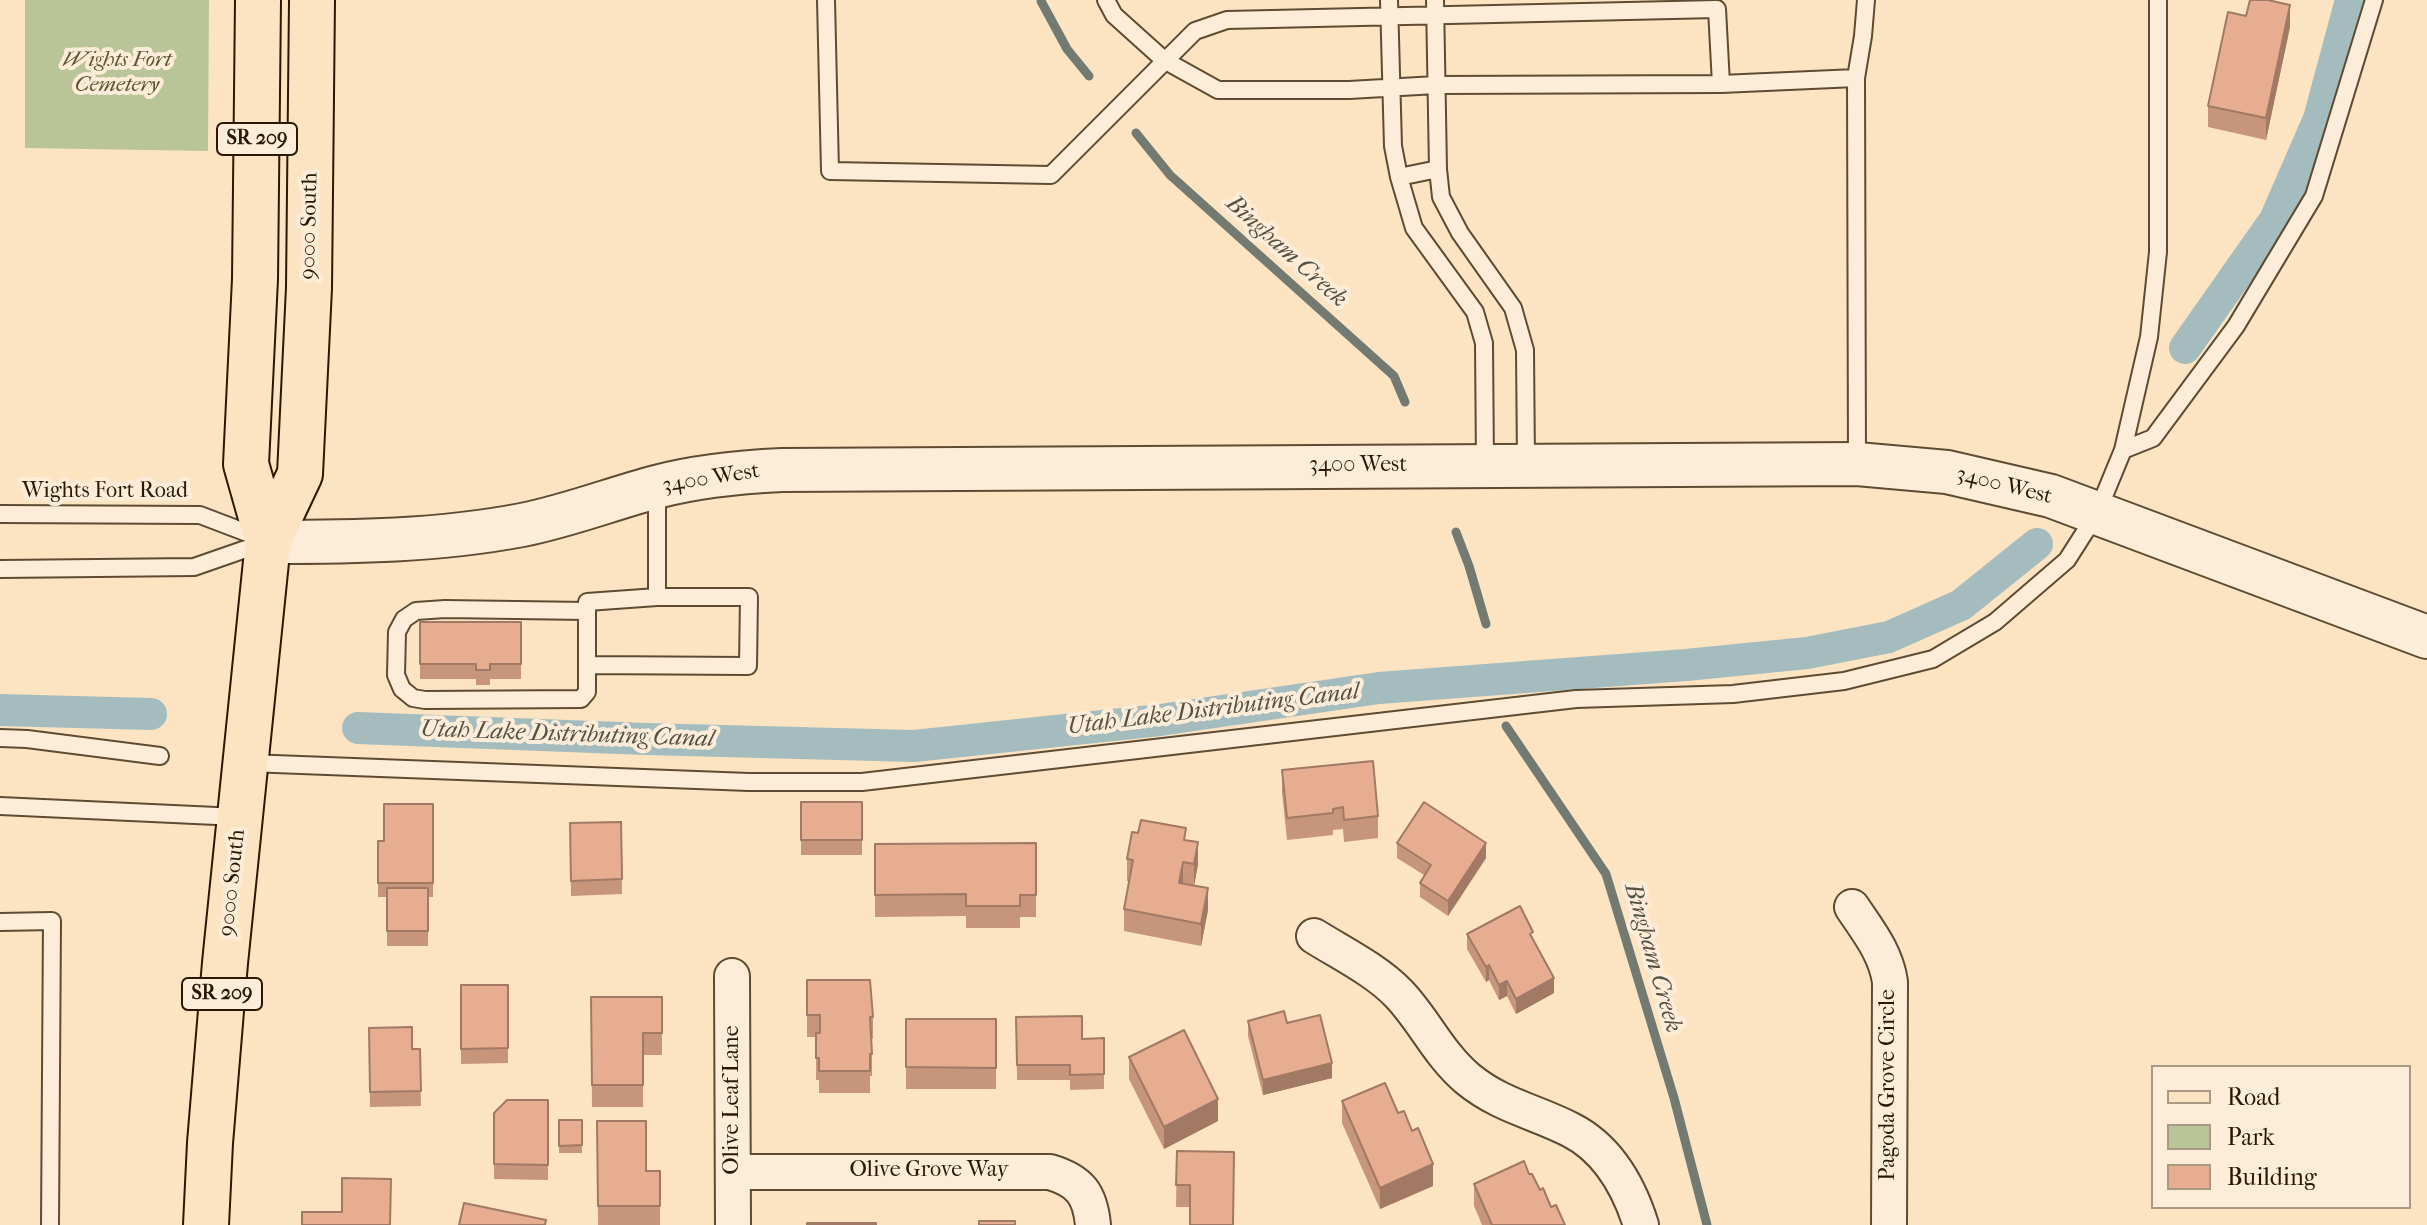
<!DOCTYPE html>
<style>
body{margin:0}
#map{position:relative;width:2427px;height:1225px;overflow:hidden;background:#fce4c3;font-family:"IM FELL French Canon",serif}
canvas{display:block}
.legend{position:absolute;left:2151px;top:1065px;width:260px;height:144px;box-sizing:border-box;background:#fdedd8;border:2px solid #a99882;margin:0;padding:10px 14px;list-style:none;font-size:24px;color:#2a1801}
.legend li{display:flex;align-items:center;gap:16px;height:40px}
.legend b{width:40px;border:2px solid #a99882}
</style>
<div id="map">
<canvas width="2427" height="1225"></canvas>
<ul class="legend">
<li><b style="height:10px;background:#fce4c3"></b>Road</li>
<li><b style="height:22px;background:#b9c598"></b>Park</li>
<li><b style="height:22px;background:#e6ad90"></b>Building</li>
</ul>
</div>
<script>
const c = document.querySelector('canvas').getContext('2d');
c.lineJoin = 'round';
function fillPath(path, color) { c.fillStyle = color; c.fill(path, 'evenodd'); }
function trace(path, color, width, dash) { c.strokeStyle = color; c.lineWidth = width; c.lineCap = dash ? 'butt' : 'round'; c.setLineDash(dash || []); c.stroke(path); }
function write(font, color, halo, rows, align = 'center') {
  c.font = font + ' "IM FELL French Canon",serif'; c.lineWidth = 8; c.setLineDash([]); c.textBaseline = 'middle'; c.strokeStyle = halo; c.fillStyle = color; for (const [text, x, y, turn = 0] of rows) {
    c.save(); c.translate(x, y); c.rotate((+turn || 0) * Math.PI / 180); c.textAlign = isNaN(turn) ? turn : align; if (halo) c.strokeText(text, 0, 0); c.fillText(text, 0, 0); c.restore();
  }
}
fillPath(new Path2D(`
 M 25,0 L 209,0 L 208,151 L 25,148 Z`), '#b9c598');
trace(new Path2D(`
 M 1041,1 L 1067,49 L 1089,76
 M 1136,133 L 1170,175 L 1394,376 L 1405,402
 M 1456,532 L 1469,566 L 1486,624
 M 1506,726 L 1606,874 L 1674,1098 L 1707,1225`), '#737a72', 9);
trace(new Path2D(`
 M 2185,348 L 2275,220 L 2319,119 L 2351,0
 M 0,710 L 151,714
 M 358,728 L 646,739 L 914,746 L 1160,720 L 1379,688 L 1686,665 L 1807,653 L 1889,637 L 1961,605 L 2037,544`), '#a4bcbe', 32);
const service = new Path2D(`
 M 826,0 L 830,171 L 1051,175 L 1195,31 L 1227,20 L 1717,9 L 1721,84
 M 1106,0 L 1114,15 L 1164,60 L 1218,90 L 1349,90 L 1436,85 L 1721,84 L 1856,78 L 1857,464
 M 1389,0 L 1393,146 L 1399,177 L 1414,228 L 1475,312 L 1484,343 L 1485,464
 M 1435,0 L 1438,169 L 1441,197 L 1460,233 L 1513,308 L 1525,350 L 1526,463
 M 1856,78 L 1863,36 L 1866,0
 M 1399,177 L 1438,169
 M 2123,450 L 2153,438 L 2236,326 L 2314,196 L 2374,0
 M 657,489 L 657,597 L 749,597 L 748,666 L 587,665 L 587,602 L 657,597
 M 0,514 L 200,515 L 263,539
 M 0,569 L 194,567 L 263,543
 M 587,611 L 445,609 L 416,611 L 404,619 L 397,632 L 396,675 L 402,689 L 413,698 L 425,700 L 581,699 L 587,692 L 587,665
 M 0,738 L 27,739 L 160,756
 M 248,763 L 749,782 L 862,782 L 1576,699 L 1733,694 L 1844,681 L 1933,659 L 1995,622 L 2067,560 L 2097,513 L 2123,450 L 2149,337 L 2158,252 L 2158,0
 M 0,806 L 238,817
 M 0,922 L 52,921 L 50,1225`);
const minor = new Path2D(`
 M 1852,907 C 1868,931 1886,953 1890,982 L 1889,1225
 M 1314,936 C 1341,953 1376,970 1399,994 C 1424,1020 1439,1055 1468,1079 C 1501,1106 1534,1111 1571,1130 C 1608,1149 1629,1187 1641,1225
 M 732,976 L 733,1225
 M 733,1172 L 1050,1172 C 1080,1181 1090,1194 1093,1225`);
const tertiary = new Path2D(`
 M 268,542 C 353,542 438,541 522,525 C 568,516 611,499 656,487 C 697,476 740,472 782,470 L 1857,464 L 1947,472 L 2051,496 L 2427,637`);
const primary = new Path2D(`
 M 258,0 L 255,279 L 246,464 L 268,542
 M 206,1225 L 210,1143 L 225,963 L 268,542 L 300,474 L 309,288 L 312,0`);
trace(service, '#5e4b32', 20);
trace(minor, '#5e4b32', 38);
trace(tertiary, '#5e4b32', 46);
trace(primary, '#2a1801', 48);
trace(service, '#fdedd8', 16);
trace(minor, '#fdedd8', 34);
trace(tertiary, '#fdedd8', 42);
trace(primary, '#fce4c3', 44);
fillPath(new Path2D(`
 M 2290,27 L 2266,140 L 2208,127 L 2208,106 Z
 M 420,622 L 521,622 L 521,679 L 490,679 L 490,685 L 476,685 L 476,679 L 420,679 Z
 M 1282,770 L 1378,816 L 1378,838 L 1344,842 L 1343,829 L 1333,830 L 1333,835 L 1287,840 L 1282,792 Z
 M 801,802 L 862,802 L 862,855 L 801,855 Z
 M 433,804 L 433,897 L 428,897 L 428,946 L 387,946 L 387,897 L 378,897 L 378,841 L 384,841 Z
 M 621,822 L 622,894 L 571,896 L 570,823 Z
 M 1186,840 L 1198,864 L 1194,885 L 1208,910 L 1201,946 L 1124,931 L 1124,909 L 1129,881 L 1127,881 L 1127,859 Z
 M 1036,843 L 1036,917 L 1020,917 L 1020,928 L 966,928 L 966,916 L 875,917 L 875,844 Z
 M 1397,843 L 1486,858 L 1448,916 L 1420,897 L 1420,883 L 1424,875 L 1397,858 Z
 M 1467,934 L 1533,940 L 1554,993 L 1516,1014 L 1507,996 L 1499,1000 L 1489,980 L 1486,982 L 1467,949 Z
 M 807,980 L 873,1017 L 873,1039 L 872,1039 L 872,1076 L 870,1076 L 870,1093 L 819,1093 L 819,1080 L 816,1080 L 816,1037 L 807,1037 Z
 M 461,985 L 508,985 L 508,1063 L 461,1064 Z
 M 591,997 L 662,997 L 662,1055 L 643,1055 L 643,1107 L 592,1107 Z
 M 1016,1017 L 1082,1039 L 1104,1038 L 1104,1089 L 1070,1090 L 1070,1080 L 1017,1080 Z
 M 906,1019 L 996,1019 L 996,1089 L 906,1089 Z
 M 1248,1021 L 1287,1023 L 1332,1078 L 1263,1095 L 1248,1036 Z
 M 369,1028 L 412,1049 L 420,1049 L 421,1106 L 370,1107 Z
 M 1129,1057 L 1218,1121 L 1164,1149 L 1129,1079 Z
 M 548,1100 L 548,1180 L 494,1179 L 494,1113 Z
 M 1342,1101 L 1398,1113 L 1433,1186 L 1380,1209 L 1342,1123 Z
 M 559,1120 L 582,1120 L 582,1153 L 559,1153 Z
 M 597,1121 L 646,1171 L 660,1171 L 660,1225 L 598,1225 Z
 M 1177,1151 L 1234,1152 L 1190,1207 L 1176,1207 Z
 M 1529,1174 L 1551,1207 L 1565,1225 L 1482,1225 L 1474,1206 L 1474,1184 Z`), '#c6957c');
fillPath(new Path2D(`
 M 2290,5 L 2290,27 L 2266,140 L 2266,118 Z
 M 1198,842 L 1198,864 L 1194,886 L 1194,864 Z
 M 1486,843 L 1486,858 L 1448,916 L 1448,901 Z
 M 1183,862 L 1183,883 L 1179,883 Z
 M 1208,888 L 1208,910 L 1201,946 L 1201,924 Z
 M 1489,965 L 1489,980 L 1486,982 L 1486,967 Z
 M 1554,978 L 1554,993 L 1516,1014 L 1516,999 Z
 M 1507,981 L 1507,996 L 1499,1000 L 1499,985 Z
 M 1332,1063 L 1332,1078 L 1263,1095 L 1263,1080 Z
 M 1218,1099 L 1218,1121 L 1164,1149 L 1164,1127 Z
 M 1433,1164 L 1433,1186 L 1380,1209 L 1380,1188 Z`), '#a17965');
const building = new Path2D(`
 M 2250,0 L 2268,0 L 2290,5 L 2266,118 L 2208,106 L 2228,12 L 2246,16 Z
 M 420,622 L 521,622 L 521,664 L 490,664 L 490,670 L 476,670 L 476,664 L 420,664 Z
 M 1373,761 L 1378,816 L 1344,820 L 1343,807 L 1333,809 L 1333,813 L 1287,818 L 1282,770 Z
 M 801,802 L 862,802 L 862,840 L 801,840 Z
 M 1424,802 L 1486,843 L 1448,901 L 1420,883 L 1431,865 L 1397,843 Z
 M 384,804 L 433,804 L 433,883 L 378,883 L 378,841 L 384,841 Z
 M 1141,820 L 1186,828 L 1184,840 L 1198,842 L 1194,864 L 1183,862 L 1179,883 L 1208,888 L 1201,924 L 1124,909 L 1133,860 L 1127,859 L 1132,832 L 1138,833 Z
 M 621,822 L 622,879 L 571,881 L 570,823 Z
 M 1036,843 L 1036,895 L 1020,895 L 1020,906 L 966,906 L 966,894 L 875,895 L 875,844 Z
 M 387,888 L 428,888 L 428,931 L 387,931 Z
 M 1520,906 L 1533,932 L 1530,934 L 1554,978 L 1516,999 L 1507,981 L 1499,985 L 1489,965 L 1486,967 L 1467,934 Z
 M 807,980 L 870,980 L 873,1017 L 870,1017 L 872,1054 L 870,1054 L 870,1071 L 819,1071 L 819,1058 L 816,1058 L 816,1033 L 820,1033 L 820,1015 L 807,1015 Z
 M 461,985 L 508,985 L 508,1048 L 461,1049 Z
 M 591,997 L 662,997 L 662,1033 L 643,1033 L 643,1085 L 592,1085 Z
 M 1284,1011 L 1287,1023 L 1320,1015 L 1332,1063 L 1263,1080 L 1248,1021 Z
 M 1082,1016 L 1082,1039 L 1104,1038 L 1104,1074 L 1070,1075 L 1070,1065 L 1017,1065 L 1016,1017 Z
 M 906,1019 L 996,1019 L 996,1068 L 906,1067 Z
 M 412,1027 L 412,1049 L 420,1049 L 421,1091 L 370,1092 L 369,1028 Z
 M 1184,1030 L 1218,1099 L 1164,1127 L 1129,1057 Z
 M 1385,1083 L 1398,1113 L 1404,1111 L 1412,1131 L 1418,1128 L 1433,1164 L 1380,1188 L 1342,1101 Z
 M 507,1100 L 548,1100 L 548,1165 L 494,1164 L 494,1113 Z
 M 559,1120 L 582,1120 L 582,1145 L 559,1146 Z
 M 597,1121 L 646,1121 L 646,1171 L 660,1171 L 660,1206 L 598,1206 Z
 M 1177,1151 L 1234,1152 L 1233,1225 L 1190,1225 L 1190,1185 L 1176,1185 Z
 M 1524,1161 L 1529,1174 L 1532,1174 L 1540,1190 L 1543,1188 L 1551,1207 L 1556,1205 L 1565,1225 L 1492,1225 L 1474,1184 Z
 M 342,1178 L 391,1179 L 390,1225 L 302,1225 L 302,1212 L 342,1212 Z
 M 464,1203 L 546,1220 L 545,1225 L 459,1225 Z
 M 979,1221 L 1015,1221 L 1015,1225 L 979,1225 Z
 M 807,1223 L 876,1223 L 876,1225 L 807,1225 Z`);
fillPath(building, '#e6ad90');
trace(building, '#a17965', 2);
for (const [x, y, w] of [
 [257,139,80],
 [222,994,80]
]) { const box = new Path2D(); box.roundRect(x - w / 2, y - 16, w, 32, 6); c.fillStyle = '#fdedd8'; c.fill(box); trace(box, '#2a1801', 2); }
write('bold 20px', '#2a1801', null, [
 ["SR 209",257,139],
 ["SR 209",222,994]
]);
write('italic 22px', '#5c5536', '#fdedd8', [
 ["Wights Fort",117,61],
 ["Cemetery",117,86]
]);
write('22px', '#2a1801', '#fdedd8', [
 ["9000 South",310,226,-89],
 ["3400 West",1358,466],
 ["3400 West",711,479,-9],
 ["3400 West",2004,486,14],
 ["Wights Fort Road",105,492],
 ["9000 South",233,883,-84],
 ["Pagoda Grove Circle",1889,1085,-90],
 ["Olive Leaf Lane",733,1100,-90],
 ["Olive Grove Way",929,1171]
]);
write('italic 24px', '#555143', '#fdedd8', [
 ["Bingham Creek",1286,252,42],
 ["Utah Lake Distributing Canal",1213,710,-7],
 ["Utah Lake Distributing Canal",567,735,2],
 ["Bingham Creek",1652,958,74]
]);
</script>
